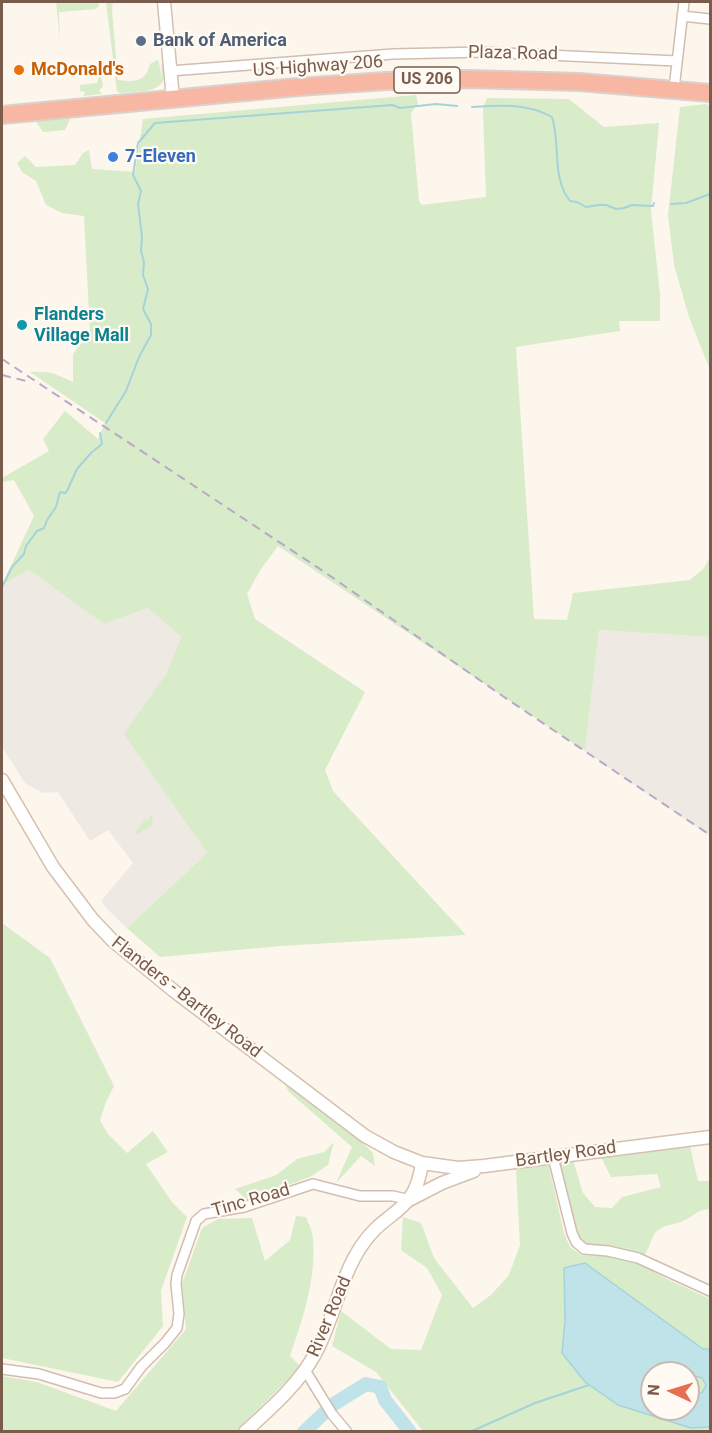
<!DOCTYPE html>
<style>
body{margin:0}
#map{position:relative;width:712px;height:1433px;overflow:hidden;background:#fdf6ec;font-family:Roboto,sans-serif}
canvas{display:block}
.frame{position:absolute;inset:0;border:3px solid #7a5c4d;pointer-events:none}
.north{position:absolute;left:640px;top:1361px;width:60px;height:60px;box-sizing:border-box;background:#fffaf3;border:2px solid #cabbb1;border-radius:50%;rotate:274deg;font-size:16px;font-weight:700;line-height:24px;text-align:center;color:#7a5c4d}
.north::after{content:'';display:block;margin:auto;width:21px;height:27px;background:#e76f51;clip-path:polygon(50% 0,100% 100%,50% 72%,0 100%)}
</style>
<div id="map">
<canvas width="712" height="1433"></canvas>
<div class="frame"></div>
<div class="north">N</div>
</div>
<script>
const c = document.querySelector('canvas').getContext('2d');
c.lineJoin = 'round';
function fillPath(path, color) { c.fillStyle = color; c.fill(path, 'evenodd'); }
function trace(path, color, width, dash) { c.strokeStyle = color; c.lineWidth = width; c.lineCap = dash ? 'butt' : 'round'; c.setLineDash(dash || []); c.stroke(path); }
function write(font, color, halo, rows, align = 'center') {
  c.font = font + ' Roboto,sans-serif'; c.lineWidth = 4.5; c.setLineDash([]); c.textBaseline = 'middle'; c.strokeStyle = halo; c.fillStyle = color; for (const [text, x, y, turn = 0] of rows) {
    c.save(); c.translate(x, y); c.rotate((+turn || 0) * Math.PI / 180); c.textAlign = isNaN(turn) ? turn : align; if (halo) c.strokeText(text, 0, 0); c.fillText(text, 0, 0); c.restore();
  }
}
fillPath(new Path2D(`
 M 29,570 L 104,624 L 148,608 L 181,637 L 166,674 L 125,734 L 207,853 L 127,928 L 106,908 L 101,901 L 133,863 L 108,830 L 90,841 L 58,792 L 43,793 L 25,783 L 2,747 L 2,585 Z
 M 599,630 L 710,637 L 710,836 L 585,751 Z`), '#efe9e4');
fillPath(new Path2D(`
 M 56,2 L 98,2 L 99,6 L 96,9 L 59,12 L 60,41 Z
 M 106,2 L 113,2 L 112,10 L 118,80 C 135,82 146,82 150,64 L 157,60 L 159,62 L 162,81 L 161,63 C 174,94 141,91 120,93 L 117,91 Z
 M 99,75 L 101,75 L 103,86 L 99,90 L 102,94 L 83,96 L 85,92 L 80,91 L 80,85 L 97,83 Z
 M 416,95 L 418,104 L 411,113 L 419,201 L 422,205 L 486,197 L 483,108 L 487,98 L 569,99 L 604,127 L 659,123 L 651,210 L 660,295 L 660,321 L 619,321 L 620,331 L 516,347 L 534,619 L 567,620 L 573,593 L 690,580 L 704,568 L 710,557 L 710,637 L 599,630 L 585,751 L 278,546 L 261,569 L 247,594 L 255,619 L 365,692 L 325,770 L 333,791 L 466,935 L 281,946 L 160,957 L 127,928 L 207,853 L 124,734 L 166,674 L 181,637 L 148,608 L 104,624 L 29,570 L 2,585 L 34,516 L 14,480 L 2,482 L 2,478 L 49,451 L 43,439 L 65,411 L 98,439 L 105,423 L 30,372 C 51,371 56,374 73,382 L 73,354 L 90,332 L 84,216 L 62,213 L 46,205 L 36,181 L 22,172 L 17,163 L 25,156 L 36,167 L 75,165 L 83,153 L 89,150 L 92,169 L 135,172 L 143,119 Z
 M 706,104 L 710,106 L 710,370 L 689,317 L 674,265 L 668,215 L 680,107 Z
 M 69,116 L 70,119 L 65,130 L 43,132 L 35,120 Z
 M 150,814 L 153,818 L 152,825 L 137,835 L 135,832 L 146,819 L 149,820 Z
 M 2,923 L 50,958 L 114,1086 L 106,1102 L 100,1120 L 107,1133 L 127,1153 L 153,1131 L 168,1152 L 146,1164 L 172,1202 L 187,1217 L 161,1291 L 163,1326 L 118,1382 L 2,1358 Z
 M 283,1081 L 358,1138 L 373,1153 L 375,1166 L 361,1156 L 336,1183 L 352,1147 L 289,1092 Z
 M 334,1142 L 328,1165 L 310,1177 L 247,1200 L 235,1189 L 276,1175 L 297,1159 L 324,1152 Z
 M 690,1146 L 698,1181 L 710,1181 L 710,1209 C 697,1209 692,1218 681,1222 C 672,1225 662,1225 655,1233 C 651,1239 649,1248 645,1255 C 633,1255 624,1248 612,1247 C 604,1246 596,1249 588,1246 C 582,1243 579,1237 576,1231 L 560,1161 L 573,1160 L 583,1193 L 595,1207 L 612,1208 L 622,1197 L 661,1187 L 657,1174 L 611,1177 L 601,1157 Z
 M 539,1163 L 548,1163 L 564,1233 L 570,1247 L 581,1255 L 615,1257 L 642,1265 L 665,1278 L 710,1299 L 710,1431 L 423,1431 L 376,1372 L 332,1346 L 341,1311 L 391,1349 L 421,1350 L 442,1295 L 427,1268 L 401,1250 L 403,1217 L 421,1223 L 434,1258 L 473,1308 L 491,1295 L 509,1275 L 520,1245 L 516,1170 ZM 652,1373 L 688,1373 L 688,1409 L 652,1409 Z
 M 296,1216 L 306,1217 C 309,1224 313,1232 313,1240 C 316,1280 303,1318 290,1356 L 301,1367 L 236,1431 L 2,1431 L 2,1376 L 37,1382 L 116,1411 L 186,1329 L 182,1284 L 202,1228 L 218,1219 L 252,1218 L 265,1261 L 290,1240 Z`), '#d8ecc9');
const water = new Path2D(`
 M 585,1263 L 703,1349 L 710,1349 L 710,1427 L 691,1428 L 618,1405 L 585,1382 L 562,1353 L 565,1321 L 564,1268 ZM 668,1364 L 681,1372 L 702,1378 L 706,1385 L 702,1393 L 688,1390 L 688,1409 L 652,1409 L 651,1375 L 661,1365 Z`);
fillPath(water, '#bfe3e8');
trace(water, '#a5d3da', 1.5);
trace(new Path2D(`
 M 472,107 C 499,105 527,103 552,117 C 561,145 551,177 570,201 L 577,202 L 586,207 L 599,205 L 606,205 L 616,209 L 624,208 L 632,205 L 653,206 L 654,203
 M 671,204 L 686,203 L 710,194
 M 106,423 L 126,391 L 139,357 L 151,335 L 151,324 L 143,309 L 148,289 L 143,275 L 144,262 L 141,251 L 142,237 L 138,204 L 141,191 L 133,175 L 138,143 L 155,123 L 392,105 L 400,108 L 436,104 L 457,106
 M 2,587 L 12,567 L 24,554 L 26,546 L 37,531 L 44,528 L 47,520 L 56,507 L 60,492 L 65,493 L 67,491 L 77,469 L 91,453 L 102,444 L 100,433
 M 470,1432 L 535,1403 L 589,1385`), '#a5d3da', 2);
trace(new Path2D(`
 M 334,1404 L 366,1384 L 380,1387 L 385,1400 L 410,1432
 M 304,1432 L 324,1413`), '#bfe3e8', 14);
const street = new Path2D(`
 M 682,16 L 710,19
 M 170,71 L 393,54 L 483,52 L 677,61
 M 674,89 L 684,2
 M 553,1157 L 572,1233 L 576,1242 L 584,1249 L 608,1251 L 638,1258 L 710,1291
 M 2,1369 L 39,1374 L 101,1393 L 114,1393 L 125,1389 L 141,1367 L 165,1343 L 177,1328 L 179,1314 L 176,1284 L 177,1275 L 196,1221 L 204,1214 L 244,1207 L 313,1184 L 360,1196 L 393,1196 L 410,1200
 M 305,1370 L 332,1414 L 347,1432`);
const secondary = new Path2D(`
 M 164,2 L 173,99
 M 2,780 L 53,867 L 93,920 L 113,941 L 174,991 L 365,1136 L 394,1152 L 422,1163 L 458,1168 L 484,1166 L 710,1137
 M 411,1199 L 442,1183 L 474,1171
 M 245,1432 C 271,1408 299,1384 315,1354 C 334,1319 340,1277 362,1245 C 387,1208 415,1215 422,1163`);
const highway = new Path2D(`
 M 2,115 L 298,87 L 386,81 L 467,79 L 580,82 L 710,93`);
trace(street, '#d1beb0', 12);
trace(secondary, '#d6c0b0', 15);
trace(highway, '#dad1cd', 20);
trace(street, '#fff', 9);
trace(secondary, '#fff', 12);
trace(highway, '#f7b7a3', 16);
trace(new Path2D(`
 M 2,359 L 323,571 L 504,697 L 710,835
 M 2,375 L 26,381`), '#b9a8c9', 2, [9, 6]);
for (const [x, y, r, color] of [
 [141,41,6,"#5c6f8a"],
 [19,70,6,"#e8710a"],
 [113,157,6,"#3f7fe0"],
 [22,325,6,"#0f9aa8"]
]) { const dot = new Path2D(); dot.arc(x, y, r, 0, 2 * Math.PI); c.fillStyle = color; c.fill(dot); trace(dot, '#fffaf3', 2); }
for (const [x, y, w] of [
 [427,80,66]
]) { const box = new Path2D(); box.roundRect(x - w / 2, y - 13, w, 26, 4.5); c.fillStyle = '#fffaf3'; c.fill(box); trace(box, '#7a5c4d', 1.5); }
write('bold 16px', '#7a5c4d', null, [
 ["US 206",427,80]
]);
write('bold 18px', '#4e5e75', '#fffaf3', [
 ["Bank of America",153,41]
], 'left');
write('18px', '#7a5c4d', '#fffaf3', [
 ["Plaza Road",513,54,1],
 ["US Highway 206",318,67,-4],
 ["Flanders - Bartley Road",186,998,38],
 ["Bartley Road",566,1155,-8],
 ["Tinc Road",251,1201,-16],
 ["River Road",330,1317,-67]
]);
write('bold 18px', '#c56008', '#fffaf3', [
 ["McDonald's",31,70]
], 'left');
write('bold 18px', '#366cbe', '#fffaf3', [
 ["7-Eleven",125,157]
], 'left');
write('bold 18px', '#0d838f', '#fffaf3', [
 ["Flanders",34,315],
 ["Village Mall",34,336]
], 'left');
</script>
